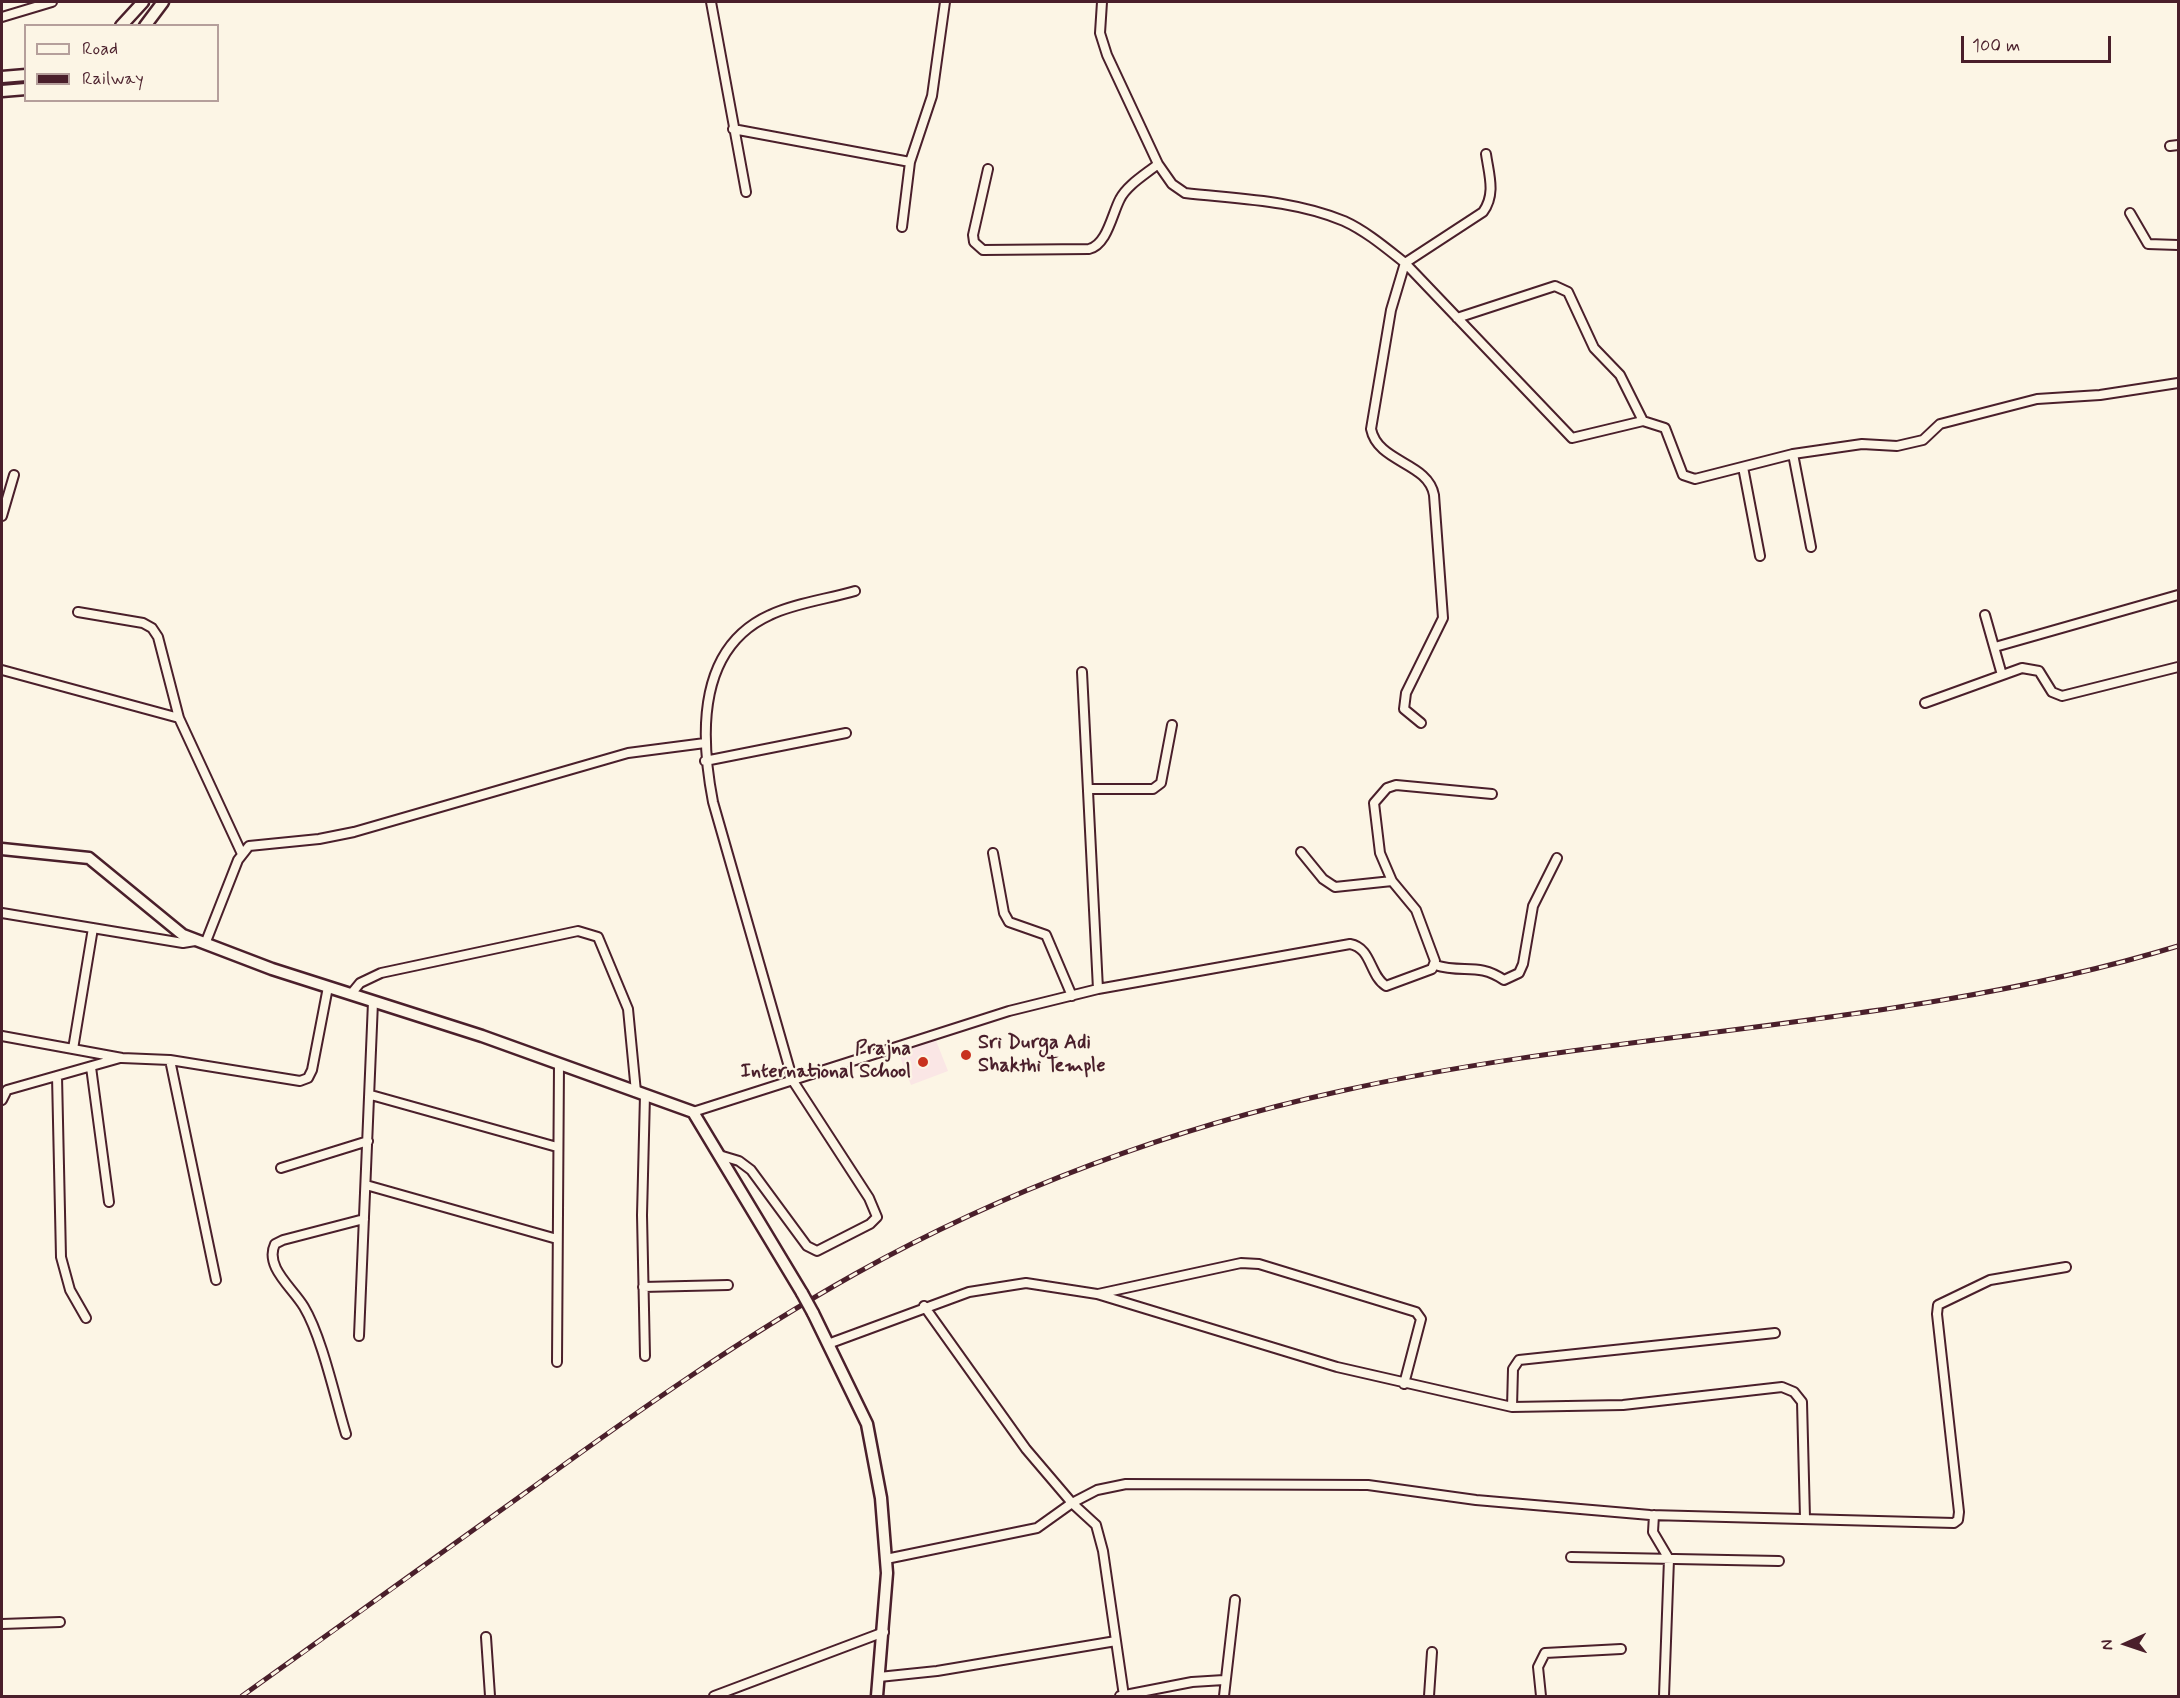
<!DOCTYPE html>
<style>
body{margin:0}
#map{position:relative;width:2180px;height:1698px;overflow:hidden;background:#fcf5e5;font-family:Mynerve,sans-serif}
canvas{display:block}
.frame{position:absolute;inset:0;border:3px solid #4a1f2b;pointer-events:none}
.legend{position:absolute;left:24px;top:24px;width:195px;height:78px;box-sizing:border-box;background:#fcf5e5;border:2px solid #b59f9b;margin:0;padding:8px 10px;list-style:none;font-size:18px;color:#4a1f2b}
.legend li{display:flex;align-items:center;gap:12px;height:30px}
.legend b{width:30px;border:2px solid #b59f9b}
.north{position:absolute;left:2096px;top:1614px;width:60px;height:60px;-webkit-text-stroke:4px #fcf5e5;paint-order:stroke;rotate:267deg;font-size:16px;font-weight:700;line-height:24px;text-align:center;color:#4a1f2b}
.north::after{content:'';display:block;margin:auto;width:21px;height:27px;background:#4a1f2b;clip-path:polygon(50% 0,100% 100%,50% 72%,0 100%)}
.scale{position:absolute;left:1961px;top:36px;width:150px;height:27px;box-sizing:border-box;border:3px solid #4a1f2b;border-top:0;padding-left:8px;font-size:18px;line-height:21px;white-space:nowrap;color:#4a1f2b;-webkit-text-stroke:4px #fcf5e5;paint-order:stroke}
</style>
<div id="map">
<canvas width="2180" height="1698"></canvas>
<div class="frame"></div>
<ul class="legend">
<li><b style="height:8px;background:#fcf5e5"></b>Road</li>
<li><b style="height:8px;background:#4a1f2b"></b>Railway</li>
</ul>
<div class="north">N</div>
<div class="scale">100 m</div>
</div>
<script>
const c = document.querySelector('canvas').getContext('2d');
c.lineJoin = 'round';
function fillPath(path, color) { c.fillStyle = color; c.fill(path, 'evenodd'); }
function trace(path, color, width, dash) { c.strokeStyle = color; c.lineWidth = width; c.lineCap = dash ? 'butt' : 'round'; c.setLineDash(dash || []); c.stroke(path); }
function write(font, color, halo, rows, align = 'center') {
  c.font = font + ' Mynerve,sans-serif'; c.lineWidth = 4.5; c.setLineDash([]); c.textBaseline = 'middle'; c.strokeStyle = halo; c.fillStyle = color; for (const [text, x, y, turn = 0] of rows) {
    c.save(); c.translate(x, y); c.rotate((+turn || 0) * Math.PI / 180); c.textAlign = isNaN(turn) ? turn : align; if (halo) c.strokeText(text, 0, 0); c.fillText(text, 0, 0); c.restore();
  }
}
fillPath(new Path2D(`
 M 935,1038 L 948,1071 L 911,1085 L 898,1052 Z`), '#fae6e5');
const street = new Path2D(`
 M 711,2 L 746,192
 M 1102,2 L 1100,33 L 1107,55 L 1158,164 L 1172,184 L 1185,193 C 1238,199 1294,200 1344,221 C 1366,231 1386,248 1405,263 L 1572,438 L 1643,421 L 1665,428 L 1683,475 L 1695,479 L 1793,454 L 1862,444 L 1897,446 L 1923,440 L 1940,424 L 2037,399 L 2100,395 L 2178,383
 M 2,17 L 52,2
 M 733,129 L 910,162
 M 2170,146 L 2178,145
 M 988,169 L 973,235 L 974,242 L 983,250 L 1089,249 C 1107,245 1112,214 1120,199 C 1127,185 1146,174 1158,164
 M 2130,213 L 2148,244 L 2178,245
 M 902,227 L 910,162 L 932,96 L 945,2
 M 1457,318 L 1555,286 L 1568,292 L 1594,348 L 1620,375 L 1643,421
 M 1793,454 L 1811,547
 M 1743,467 L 1760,556
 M 2,516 L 14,475
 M 78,612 L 143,623 L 152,628 L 158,637 L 179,718 L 242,854
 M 1985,615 L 2002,675
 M 1995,647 L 2178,595
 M 2,670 L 179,718
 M 1082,672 L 1098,989
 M 1925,703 L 2022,668 L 2039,671 L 2052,692 L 2062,696 L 2178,667
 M 1421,723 L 1404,709 L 1406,693 L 1443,618 L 1434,495 C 1428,462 1378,463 1371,429 L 1391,310 L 1405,263 L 1483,212 C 1496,194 1489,175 1486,154
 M 705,761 L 846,733
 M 1089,789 L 1153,789 L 1161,783 L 1172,725
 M 1301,852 L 1323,879 L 1335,887 L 1392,881
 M 993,853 L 1004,913 L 1009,922 L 1046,935 L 1072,996
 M 2,913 L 183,943 L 195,941
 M 205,944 L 238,860 L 249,846 L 319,839 L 354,832 L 628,753 L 705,743
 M 1435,965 C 1463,974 1478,962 1504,980 L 1519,973 L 1523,964 L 1533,906 L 1557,858
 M 351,994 L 360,983 L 381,973 L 578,931 L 598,937 L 628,1009 L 636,1092
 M 2,1036 L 122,1058 L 170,1060 L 300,1081 L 308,1078 L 312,1070 L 328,987
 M 73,1049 L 93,928
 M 170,1060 L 216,1280
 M 91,1067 L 109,1202
 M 57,1076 L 61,1257 L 70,1290 L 86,1318
 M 371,1095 L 557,1147
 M 2,1100 L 7,1090 L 120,1058
 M 693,1112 L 1009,1011 L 1098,989 L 1350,944 C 1372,948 1369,975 1386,986 L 1432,969 L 1435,961 L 1416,910 L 1392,881 L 1380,853 L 1374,803 L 1387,788 L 1396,785 L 1492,794
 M 719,1155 L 739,1161 L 751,1170 L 807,1246 L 817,1251 L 870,1224 L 877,1217 L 869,1198 L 793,1081 L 713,802 C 700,735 697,648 770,615 C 795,603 828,599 855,591
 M 281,1168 L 368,1141
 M 366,1185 L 557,1239
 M 643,1287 L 728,1285
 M 1098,1294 L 1241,1263 L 1259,1264 L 1416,1312 L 1421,1319 L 1404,1384
 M 924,1306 L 1026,1449 L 1072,1503 L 1096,1525 L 1103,1551 L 1124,1696
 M 359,1336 L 373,1002
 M 828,1344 L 969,1292 L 1026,1283 L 1097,1294 L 1337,1367 L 1512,1407 L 1623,1405 L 1782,1387 L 1794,1392 L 1802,1402 L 1805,1518
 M 645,1356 L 642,1215 L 645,1095
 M 557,1362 L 559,1064
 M 1512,1407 L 1513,1369 L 1519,1360 L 1775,1333
 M 346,1434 C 335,1398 322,1337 304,1307 C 293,1288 264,1267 275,1244 L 283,1240 L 364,1219
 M 1654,1515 L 1653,1532 L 1669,1559 L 1664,1696
 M 1571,1557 L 1779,1561
 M 886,1559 L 1037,1528 L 1072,1503 L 1097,1490 L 1126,1484 L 1368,1485 L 1476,1500 L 1650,1515 L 1954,1523 L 1958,1520 L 1959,1512 L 1937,1314 L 1938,1305 L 1990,1280 L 2066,1267
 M 2,1624 L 60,1622
 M 486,1637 L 490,1696
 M 879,1677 L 937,1671 L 1116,1641
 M 714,1696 L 884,1632
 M 1120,1696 L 1192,1682 L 1224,1680
 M 1224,1696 L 1235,1600
 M 1429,1696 L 1432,1652
 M 1541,1696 L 1538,1667 L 1545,1653 L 1621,1649`);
const secondary = new Path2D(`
 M 121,26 L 143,2
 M 145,26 L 163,2
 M 2,77 L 26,75
 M 2,91 L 26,89
 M 2,849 L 89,858 L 183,935 L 272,969 L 482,1036 L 693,1112 L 802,1293
 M 813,1313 L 867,1424 L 881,1498 L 887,1573 L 877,1696`);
trace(street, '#4a1f2b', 12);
trace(secondary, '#4a1f2b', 15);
trace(street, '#fcf5e5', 8);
trace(secondary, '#fcf5e5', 10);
const rail = new Path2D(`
 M 242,1696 C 340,1626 438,1556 536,1485 C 639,1410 743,1337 855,1274 C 1005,1190 1172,1128 1341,1091 C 1618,1029 1906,1029 2178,946`);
trace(rail, '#4a1f2b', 5);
trace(rail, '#fcf5e5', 3, [9]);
const secondaryBridge = new Path2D(`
 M 802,1293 L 813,1313`);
trace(secondaryBridge, '#4a1f2b', 15, []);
trace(secondaryBridge, '#fcf5e5', 10);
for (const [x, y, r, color] of [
 [966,1055,6,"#c8321e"],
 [923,1062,6,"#c8321e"]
]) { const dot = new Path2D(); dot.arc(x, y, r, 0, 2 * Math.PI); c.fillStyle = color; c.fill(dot); trace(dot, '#fcf5e5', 2); }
write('bold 20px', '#4a1f2b', '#fcf5e5', [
 ["Sri Durga Adi",978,1044],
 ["Shakthi Temple",978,1067],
 ["Prajna",911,1050,"right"],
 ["International School",911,1073,"right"]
], 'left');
</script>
